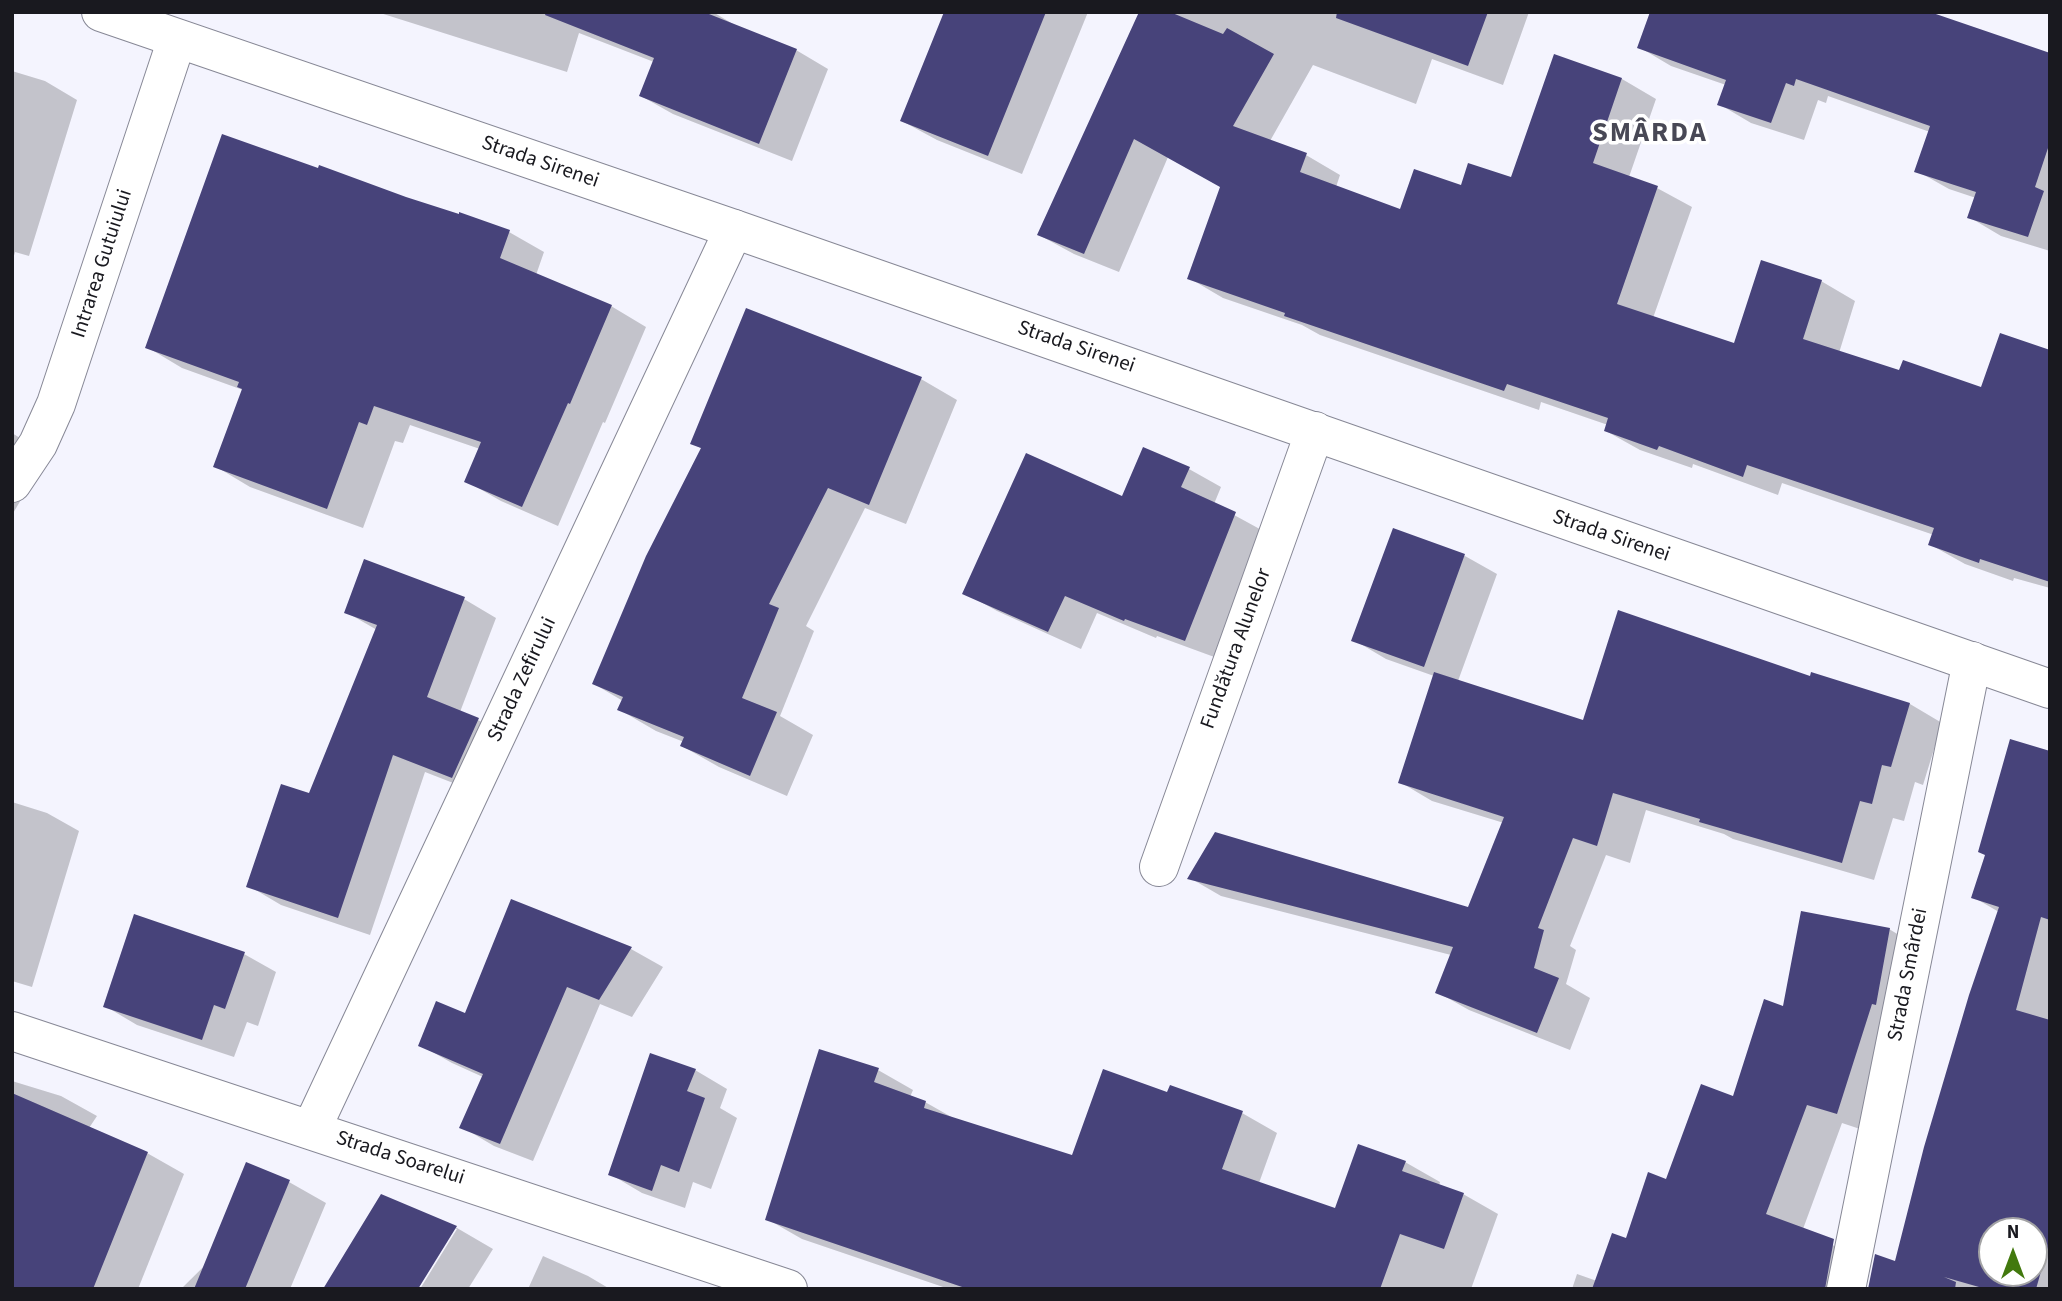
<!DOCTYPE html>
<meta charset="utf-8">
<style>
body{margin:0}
#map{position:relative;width:2062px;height:1301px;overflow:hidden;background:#f4f4fe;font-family:"Source Sans 3",sans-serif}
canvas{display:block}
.frame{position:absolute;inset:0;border:14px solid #19191f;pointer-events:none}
.north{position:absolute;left:1978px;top:1217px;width:70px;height:70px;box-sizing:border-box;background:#fff;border:2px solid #a3a3a5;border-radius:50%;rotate:0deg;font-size:19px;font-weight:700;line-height:28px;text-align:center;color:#19191f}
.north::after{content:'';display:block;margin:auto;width:24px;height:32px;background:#42790e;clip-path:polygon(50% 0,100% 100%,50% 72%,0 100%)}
</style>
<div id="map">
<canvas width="2062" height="1301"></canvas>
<div class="frame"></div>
<div class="north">N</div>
</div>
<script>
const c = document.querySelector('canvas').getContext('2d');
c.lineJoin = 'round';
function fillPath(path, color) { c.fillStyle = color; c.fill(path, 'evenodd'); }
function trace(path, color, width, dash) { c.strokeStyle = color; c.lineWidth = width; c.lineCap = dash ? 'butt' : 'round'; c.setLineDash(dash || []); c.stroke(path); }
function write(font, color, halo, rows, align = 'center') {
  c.font = font + ' "Source Sans 3",sans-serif'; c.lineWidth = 7; c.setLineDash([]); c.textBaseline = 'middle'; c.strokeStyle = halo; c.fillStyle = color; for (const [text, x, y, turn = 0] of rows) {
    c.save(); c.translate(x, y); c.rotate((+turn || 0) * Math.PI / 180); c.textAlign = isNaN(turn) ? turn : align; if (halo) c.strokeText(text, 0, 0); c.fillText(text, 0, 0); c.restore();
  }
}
fillPath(new Path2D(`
 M 377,12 L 713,12 L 743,30 L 796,50 L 828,69 L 792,161 L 673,114 L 641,96 L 654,62 L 579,33 L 567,72 Z
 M 946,12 L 1088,12 L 1022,174 L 937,140 L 902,121 Z
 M 1141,12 L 1529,12 L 1503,85 L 1432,59 L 1416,104 L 1313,65 L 1270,141 L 1306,155 L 1340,175 L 1336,187 L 1402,211 L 1462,187 L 1512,179 L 1555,56 L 1622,79 L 1656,99 L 1629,177 L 1657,188 L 1692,207 L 1653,318 L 1735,345 L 1821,281 L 1855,301 L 1839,353 L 1900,373 L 1983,389 L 2050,351 L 2050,588 L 2014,578 L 2013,581 L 1965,564 L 1931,545 L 1934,535 L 1782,483 L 1778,495 L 1693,464 L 1692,468 L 1640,450 L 1606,431 L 1608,425 L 1541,402 L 1539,410 L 1320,335 L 1302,325 L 1223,298 L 1189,278 L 1222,187 L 1168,157 L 1119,272 L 1074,254 L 1039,235 Z
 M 1639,47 L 2050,55 L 2050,251 L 2001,236 L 1969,217 L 1976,198 L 1949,189 L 1917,171 L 1930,132 L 1828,96 L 1826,103 L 1818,100 L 1804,140 L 1751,123 L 1719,104 L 1726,85 L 1671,66 Z
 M 12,71 L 45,81 L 77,100 L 29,256 L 15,252 L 12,263 Z
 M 405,199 L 509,232 L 544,252 L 536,275 L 611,306 L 646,327 L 605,423 L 603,422 L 558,526 L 501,501 L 466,481 L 480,449 L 410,425 L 403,443 L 395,441 L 363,528 L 250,487 L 215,466 L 243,390 L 182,368 L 147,347 Z
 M 921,379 L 957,400 L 906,524 L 865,508 L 806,626 L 814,631 L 780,716 L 813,735 L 787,796 L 719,767 L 682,746 L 684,742 L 656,731 L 620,710 L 623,701 L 594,684 L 702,449 L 692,443 Z
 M 12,433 L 20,438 L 42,464 L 12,515 Z
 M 1144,449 L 1189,469 L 1221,487 L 1214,504 L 1267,533 L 1217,658 L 1157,636 L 1156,638 L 1097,613 L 1081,649 L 997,611 L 965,593 L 1123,499 Z
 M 1394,530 L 1465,556 L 1497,574 L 1458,681 L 1584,722 L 1811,678 L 1910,704 L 1942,723 L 1923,785 L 1915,782 L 1904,821 L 1893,818 L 1874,880 L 1733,839 L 1724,834 L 1646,810 L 1630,863 L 1606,855 L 1570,946 L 1576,950 L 1566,984 L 1590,998 L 1570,1050 L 1469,1010 L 1437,992 L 1451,955 L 1221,896 L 1190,878 L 1470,909 L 1504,823 L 1432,801 L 1400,782 L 1434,676 L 1386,659 L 1354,640 Z
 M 365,561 L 464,599 L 496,618 L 460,712 L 478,720 L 510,738 L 484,795 L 425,772 L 370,935 L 281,905 L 249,886 L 310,795 L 377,630 L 346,612 Z
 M 2050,752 L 2050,1289 L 1915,1289 L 1999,912 L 1973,897 ZM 1992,1231 L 2034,1231 L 2034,1273 L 1992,1273 Z
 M 12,802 L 47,813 L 79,831 L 32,987 L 12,981 Z
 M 512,901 L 631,949 L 663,967 L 632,1017 L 600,1004 L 533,1161 L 494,1146 L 462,1127 L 483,1077 L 452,1063 L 420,1045 L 466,1016 Z
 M 1889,929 L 1924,950 L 1872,1133 L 1842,1123 L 1803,1229 L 1849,1254 L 1839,1289 L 1572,1289 L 1577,1274 L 1597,1281 L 1668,1181 L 1734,1098 L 1785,1008 Z
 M 244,954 L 276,972 L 258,1026 L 247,1022 L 234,1057 L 137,1025 L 105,1006 Z
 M 695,1070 L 727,1089 L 720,1108 L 737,1118 L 711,1189 L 693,1182 L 685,1208 L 642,1193 L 610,1174 Z
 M 878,1070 L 913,1090 L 910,1097 L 925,1102 L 955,1119 L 1073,1157 L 1168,1094 L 1171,1088 L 1242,1113 L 1277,1133 L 1259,1183 L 1336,1210 L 1405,1162 L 1440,1182 L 1439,1186 L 1463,1194 L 1498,1214 L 1471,1289 L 949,1289 L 802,1239 L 767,1219 Z
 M 12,1081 L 61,1096 L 97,1116 L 89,1128 L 147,1153 L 184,1174 L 138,1289 L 12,1289 Z
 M 289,1182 L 326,1203 L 290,1289 L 181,1289 Z
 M 381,1197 L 457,1228 L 493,1249 L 468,1289 L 420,1289 L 457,1229 Z
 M 543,1256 L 588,1276 L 610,1289 L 528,1289 Z`), '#0003');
fillPath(new Path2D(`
 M 546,12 L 704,12 L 797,49 L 759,144 L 639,96 L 654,58 L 545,15 Z
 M 944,12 L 1046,12 L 988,156 L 900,121 Z
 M 1139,12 L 1170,12 L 1223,34 L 1227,28 L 1274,54 L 1233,126 L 1307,153 L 1300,172 L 1400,209 L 1414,169 L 1461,185 L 1468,163 L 1511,177 L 1554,54 L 1622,78 L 1593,163 L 1658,186 L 1617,304 L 1734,343 L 1761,260 L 1822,280 L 1803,339 L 1899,370 L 1903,360 L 1981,387 L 2000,333 L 2050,350 L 2050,582 L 1980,559 L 1979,563 L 1928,545 L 1934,528 L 1747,465 L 1743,477 L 1659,446 L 1657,450 L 1604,431 L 1608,418 L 1507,384 L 1504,391 L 1284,316 L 1285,313 L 1187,279 L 1220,187 L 1134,139 L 1084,254 L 1037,235 Z
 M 1337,12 L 1488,12 L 1468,66 L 1336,18 Z
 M 1650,12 L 1930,12 L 2050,53 L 2050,142 L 2035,187 L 2044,191 L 2028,237 L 1967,218 L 1976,192 L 1914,172 L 1930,126 L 1796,79 L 1794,86 L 1786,83 L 1771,123 L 1717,105 L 1726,80 L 1637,48 Z
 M 222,134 L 318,168 L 319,165 L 406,197 L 459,214 L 459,212 L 510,230 L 500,258 L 612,305 L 570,404 L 568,403 L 522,507 L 464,482 L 481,442 L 374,406 L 367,425 L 359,422 L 327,509 L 213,467 L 242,389 L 237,387 L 239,382 L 145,348 Z
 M 746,308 L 922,377 L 869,505 L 828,488 L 769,604 L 779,608 L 742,698 L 777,712 L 750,776 L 680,746 L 684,737 L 617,710 L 623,697 L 592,684 L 646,556 L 701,448 L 690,444 Z
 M 1143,447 L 1190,467 L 1181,487 L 1236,512 L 1185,641 L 1125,619 L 1124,621 L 1065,596 L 1048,632 L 962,594 L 1026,453 L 1122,496 Z
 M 1393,528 L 1465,554 L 1424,667 L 1351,641 Z
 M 364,559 L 465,597 L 427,697 L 479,718 L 452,778 L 393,755 L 338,918 L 246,887 L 281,784 L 309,793 L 377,625 L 344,613 Z
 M 1618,610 L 1810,676 L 1811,672 L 1910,703 L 1891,767 L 1882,765 L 1872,804 L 1860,801 L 1842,863 L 1699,822 L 1700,819 L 1613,793 L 1597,846 L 1573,838 L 1538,928 L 1544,930 L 1534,968 L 1559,978 L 1537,1033 L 1435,993 L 1453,947 L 1187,879 L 1215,832 L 1468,907 L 1504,817 L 1398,783 L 1434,672 L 1583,720 Z
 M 2010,739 L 2050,751 L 2050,920 L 2041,917 L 2016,1010 L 2050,1020 L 2050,1240 L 2036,1289 L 1986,1289 L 1944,1277 L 1956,1282 L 1955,1289 L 1868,1289 L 1875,1254 L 1895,1261 L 1924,1147 L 1969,995 L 1999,907 L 1971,898 L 1985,855 L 1978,852 ZM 1992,1231 L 2034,1231 L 2034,1273 L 1992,1273 Z
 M 511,899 L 632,947 L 599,1000 L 567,987 L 500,1144 L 459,1128 L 483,1074 L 418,1046 L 436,1001 L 465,1013 Z
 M 1801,911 L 1890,928 L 1876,1005 L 1872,1004 L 1837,1114 L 1807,1105 L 1766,1214 L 1834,1239 L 1825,1289 L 1592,1289 L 1612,1233 L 1626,1238 L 1648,1172 L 1666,1179 L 1701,1084 L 1733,1096 L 1764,999 L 1783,1006 Z
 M 134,914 L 245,952 L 225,1009 L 214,1005 L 202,1040 L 103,1007 Z
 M 819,1049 L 879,1068 L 874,1082 L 926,1101 L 924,1108 L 1072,1155 L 1103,1069 L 1167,1092 L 1170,1085 L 1243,1111 L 1222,1169 L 1335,1208 L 1358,1144 L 1406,1161 L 1402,1171 L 1464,1193 L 1444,1249 L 1400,1234 L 1380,1289 L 968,1289 L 765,1220 Z
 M 650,1053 L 696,1069 L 687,1091 L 705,1098 L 679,1172 L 661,1165 L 652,1191 L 608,1175 Z
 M 12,1093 L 148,1152 L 93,1289 L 12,1289 Z
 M 246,1162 L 290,1180 L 245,1289 L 194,1289 Z
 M 381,1194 L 457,1226 L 418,1289 L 323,1289 Z`), '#47437a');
const minor = new Path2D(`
 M 12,483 L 38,444 L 56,404 L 177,39
 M 1159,867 L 1315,431
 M 12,1031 L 788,1289
 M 311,1130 L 734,229
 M 1846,1289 L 1972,661`);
const tertiary = new Path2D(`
 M 101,12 L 734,229 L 2050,689`);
trace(minor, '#878896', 40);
trace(tertiary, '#878896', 40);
trace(minor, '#fff', 38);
trace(tertiary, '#fff', 38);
write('21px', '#19191f', '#fff', [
 ["Strada Sirenei",540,163,19],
 ["Intrarea Gutuiului",103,264,-72],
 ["Strada Sirenei",1076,348,19],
 ["Strada Sirenei",1611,537,19],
 ["Fundătura Alunelor",1237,649,-70],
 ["Strada Zefirului",523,680,-65],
 ["Strada Smârdei",1909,975,-79],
 ["Strada Soarelui",400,1159,18]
]);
c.letterSpacing = '2px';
write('bold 28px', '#484855', '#fff', [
 ["SMÂRDA",1650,135]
]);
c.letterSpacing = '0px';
</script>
